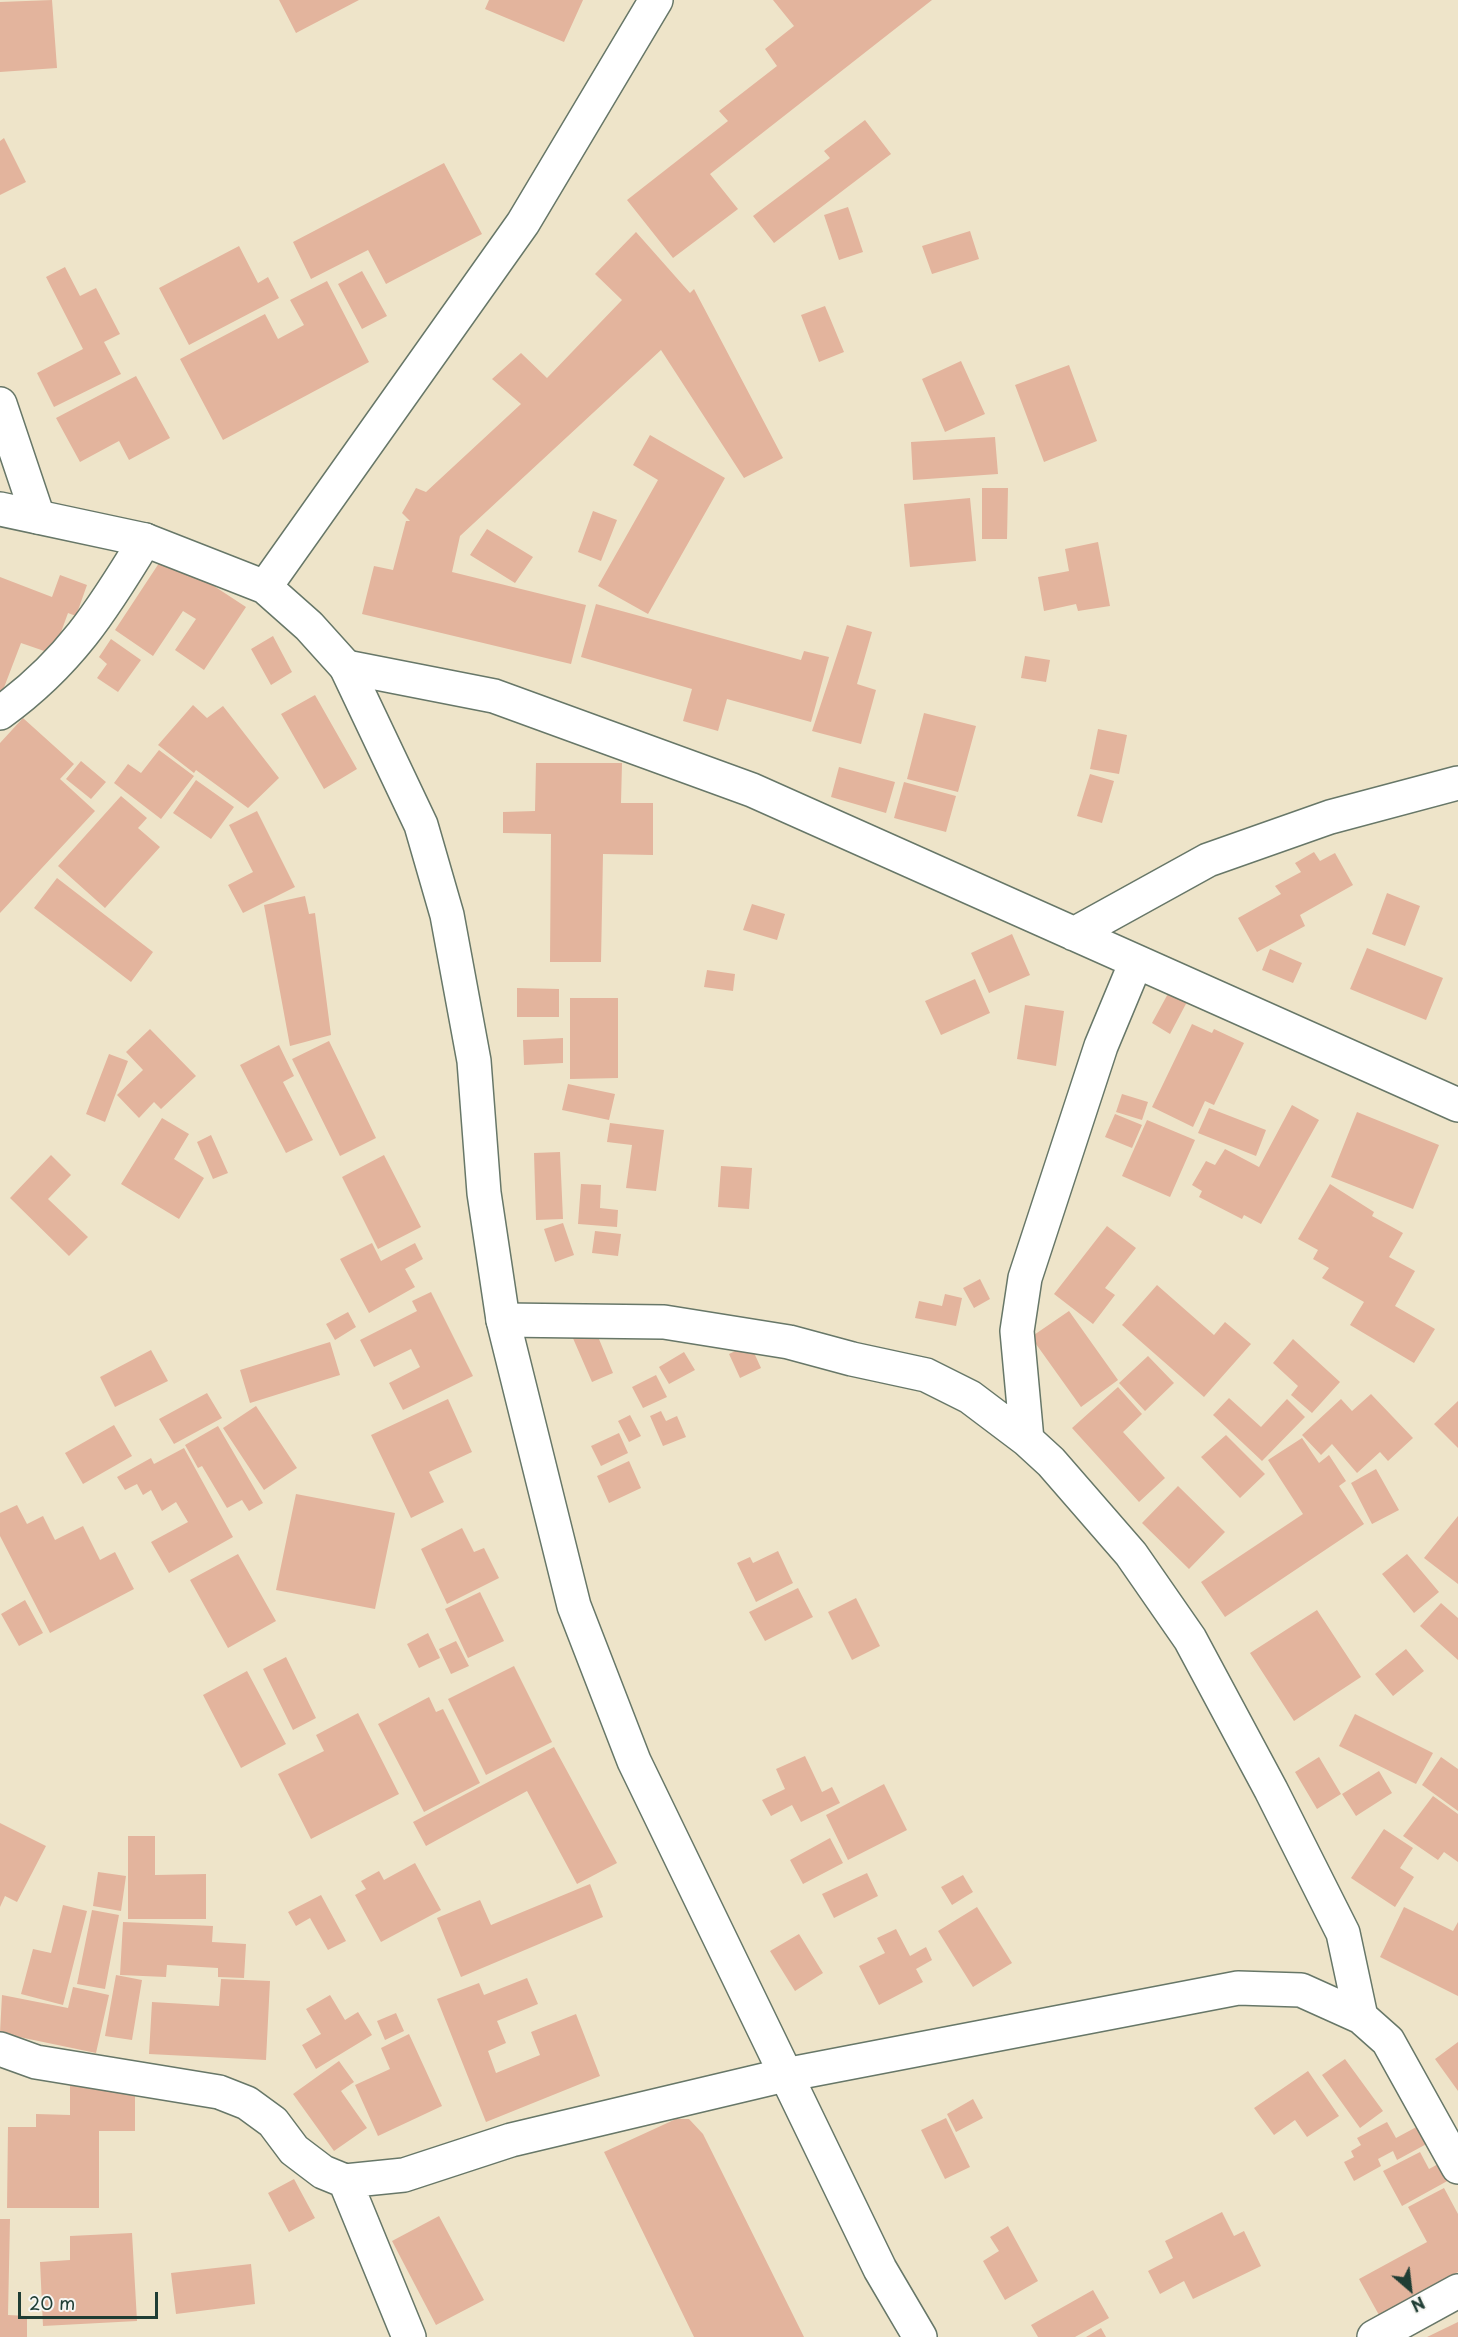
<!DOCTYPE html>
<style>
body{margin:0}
#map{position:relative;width:1458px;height:2337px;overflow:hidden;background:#eee4c9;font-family:"Playpen Sans",sans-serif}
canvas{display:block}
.north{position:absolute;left:1380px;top:2259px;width:60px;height:60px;-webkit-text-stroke:4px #f6f6f2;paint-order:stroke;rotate:152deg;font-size:16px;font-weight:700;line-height:24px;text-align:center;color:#1f3d34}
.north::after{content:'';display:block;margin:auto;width:21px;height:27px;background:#1f3d34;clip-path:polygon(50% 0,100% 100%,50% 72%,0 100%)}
.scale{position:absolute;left:18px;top:2292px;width:140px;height:27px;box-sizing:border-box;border:3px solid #1f3d34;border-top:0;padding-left:8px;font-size:18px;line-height:21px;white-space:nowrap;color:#1f3d34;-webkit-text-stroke:4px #f6f6f2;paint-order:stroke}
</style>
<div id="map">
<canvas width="1458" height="2337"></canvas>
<div class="north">N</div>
<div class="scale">20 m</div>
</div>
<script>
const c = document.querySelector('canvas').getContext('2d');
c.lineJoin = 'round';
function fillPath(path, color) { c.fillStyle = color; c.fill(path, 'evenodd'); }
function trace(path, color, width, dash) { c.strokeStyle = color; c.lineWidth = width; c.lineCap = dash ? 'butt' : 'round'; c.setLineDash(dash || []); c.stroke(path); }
fillPath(new Path2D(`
 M 52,0 L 57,68 L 0,72 L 0,2 Z
 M 279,0 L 359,0 L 296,33 Z
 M 489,0 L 583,0 L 564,42 L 485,9 Z
 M 773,0 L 932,0 L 710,174 L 738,209 L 673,258 L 627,200 L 728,121 L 719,111 L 777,66 L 765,49 L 794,26 Z
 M 865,120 L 891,154 L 774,243 L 753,216 L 830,158 L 824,151 Z
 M 4,138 L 26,182 L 0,195 L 0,141 Z
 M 444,163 L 482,234 L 386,284 L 368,250 L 311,279 L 293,242 Z
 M 848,207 L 863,252 L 839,260 L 824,215 Z
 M 970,231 L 979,259 L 932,274 L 922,246 Z
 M 636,232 L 690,293 L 694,289 L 783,458 L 744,478 L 661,350 L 460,536 L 452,572 L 586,605 L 571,664 L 362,614 L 374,566 L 393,570 L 406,521 L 410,521 L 402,513 L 416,488 L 426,492 L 521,404 L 492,379 L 521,353 L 547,378 L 622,300 L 595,274 Z
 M 239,246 L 258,283 L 268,277 L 279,298 L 189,345 L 159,288 Z
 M 65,267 L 80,296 L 96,288 L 120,334 L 104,342 L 121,374 L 54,407 L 37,373 L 83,349 L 46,277 Z
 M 362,271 L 387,316 L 362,329 L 338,284 Z
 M 327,281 L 369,362 L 223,440 L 180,359 L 265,314 L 278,339 L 304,325 L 290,300 Z
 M 825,306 L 844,352 L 819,362 L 801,315 Z
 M 961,361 L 985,414 L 945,432 L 922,379 Z
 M 1069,365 L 1097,441 L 1044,462 L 1015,385 Z
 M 136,376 L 170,438 L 129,460 L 119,441 L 80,462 L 56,418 Z
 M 650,435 L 725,478 L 648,614 L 598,586 L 658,480 L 633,465 Z
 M 995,437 L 998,474 L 913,480 L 911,442 Z
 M 982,488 L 1008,488 L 1007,539 L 982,539 Z
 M 970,498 L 976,561 L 910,567 L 904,504 Z
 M 593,511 L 617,520 L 601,561 L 578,552 Z
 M 487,529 L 533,557 L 515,583 L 470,555 Z
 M 1098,542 L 1110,606 L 1078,611 L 1076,604 L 1044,611 L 1038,577 L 1069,571 L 1065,549 Z
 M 165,554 L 246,607 L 204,670 L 175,650 L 196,619 L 183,611 L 153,656 L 115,630 Z
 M 60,575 L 87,585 L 76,616 L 68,613 L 53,654 L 21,643 L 0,698 L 0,577 L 52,597 Z
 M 596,604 L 801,660 L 804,651 L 829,657 L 811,722 L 727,699 L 718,731 L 683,721 L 692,689 L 581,657 Z
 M 847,625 L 872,632 L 857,684 L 876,690 L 861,744 L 812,731 Z
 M 273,636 L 292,672 L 271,685 L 251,649 Z
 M 111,639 L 141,660 L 118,692 L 97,678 L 107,664 L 99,657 Z
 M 1025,656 L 1050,660 L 1046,682 L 1021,678 Z
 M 315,695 L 357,769 L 324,789 L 281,714 Z
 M 193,705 L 207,718 L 223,706 L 279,778 L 248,808 L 196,770 L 194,773 L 158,745 Z
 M 924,713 L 976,726 L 958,792 L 907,779 Z
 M 23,718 L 74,764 L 60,779 L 95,811 L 0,913 L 0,743 Z
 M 1098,729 L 1127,735 L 1119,774 L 1090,769 Z
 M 159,750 L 194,776 L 161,819 L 114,783 L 128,764 L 141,773 Z
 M 81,761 L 106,782 L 91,799 L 66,779 Z
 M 536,763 L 622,763 L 621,803 L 653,803 L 653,855 L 603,854 L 601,962 L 550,962 L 551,834 L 503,833 L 503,812 L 535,811 Z
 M 839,767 L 895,782 L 886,813 L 831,797 Z
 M 1090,774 L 1114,781 L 1102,823 L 1077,816 Z
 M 196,780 L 234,807 L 211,839 L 173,813 Z
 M 904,782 L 956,796 L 946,832 L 894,818 Z
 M 121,796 L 147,818 L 138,828 L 160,847 L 105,908 L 58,866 Z
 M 257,811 L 295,887 L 243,913 L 228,885 L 253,872 L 229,825 Z
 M 1314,852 L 1320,861 L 1335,853 L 1353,885 L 1300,915 L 1305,926 L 1257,952 L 1238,918 L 1281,894 L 1275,886 L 1301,872 L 1295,863 Z
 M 57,878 L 153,952 L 131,982 L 34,908 Z
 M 1387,893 L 1420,906 L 1405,946 L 1372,934 Z
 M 305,896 L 309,914 L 315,913 L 331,1035 L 290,1046 L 264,905 Z
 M 752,904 L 785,914 L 777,940 L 743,930 Z
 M 1012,934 L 1030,975 L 989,993 L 971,953 Z
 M 1367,948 L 1443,978 L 1426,1020 L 1350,989 Z
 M 1270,949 L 1302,963 L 1293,983 L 1262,970 Z
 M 707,970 L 735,974 L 733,991 L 704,987 Z
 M 975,979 L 990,1013 L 941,1035 L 925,1001 Z
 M 517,988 L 559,989 L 559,1017 L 517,1017 Z
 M 1170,990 L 1188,1000 L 1170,1034 L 1152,1023 Z
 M 570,998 L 618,998 L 618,1078 L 570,1079 Z
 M 1025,1005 L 1064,1011 L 1056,1066 L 1017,1059 Z
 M 1192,1024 L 1212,1033 L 1214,1029 L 1244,1043 L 1214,1105 L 1205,1101 L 1193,1127 L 1152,1107 Z
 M 150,1029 L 196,1076 L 161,1109 L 154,1102 L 139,1118 L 117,1095 L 143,1070 L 126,1052 Z
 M 563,1038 L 563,1063 L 524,1065 L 523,1040 Z
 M 329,1041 L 376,1138 L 340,1156 L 292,1059 Z
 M 279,1045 L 294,1076 L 283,1082 L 313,1140 L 286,1153 L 240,1065 Z
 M 109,1054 L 128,1061 L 105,1122 L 86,1114 Z
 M 568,1084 L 615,1094 L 609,1120 L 562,1110 Z
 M 1122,1094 L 1148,1102 L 1142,1120 L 1116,1112 Z
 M 1292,1105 L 1319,1120 L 1261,1224 L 1244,1215 L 1242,1219 L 1199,1197 L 1202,1191 L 1192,1185 L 1206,1161 L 1215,1165 L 1225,1149 L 1259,1167 Z
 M 1209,1108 L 1266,1130 L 1256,1156 L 1198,1133 Z
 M 1357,1112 L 1439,1145 L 1413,1209 L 1331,1177 Z
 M 1115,1114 L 1142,1125 L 1132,1148 L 1105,1137 Z
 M 162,1118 L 189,1134 L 174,1159 L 204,1178 L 179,1219 L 121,1184 Z
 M 1147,1120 L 1195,1140 L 1170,1197 L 1122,1176 Z
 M 610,1123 L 664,1130 L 656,1191 L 626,1188 L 632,1145 L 607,1142 Z
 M 211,1135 L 228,1173 L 213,1179 L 197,1142 Z
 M 560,1152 L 563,1219 L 536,1220 L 534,1153 Z
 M 51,1155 L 71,1175 L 48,1199 L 88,1237 L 69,1256 L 10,1198 Z
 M 384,1155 L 421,1227 L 378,1249 L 342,1177 Z
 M 721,1166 L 752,1168 L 749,1209 L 718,1207 Z
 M 581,1184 L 601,1185 L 600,1208 L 618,1210 L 617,1227 L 578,1224 Z
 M 1330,1184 L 1374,1212 L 1372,1216 L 1403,1233 L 1389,1257 L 1415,1271 L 1395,1306 L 1435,1329 L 1414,1363 L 1350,1325 L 1364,1302 L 1322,1278 L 1329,1268 L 1313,1259 L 1318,1250 L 1298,1239 Z
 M 563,1223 L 574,1255 L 555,1262 L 544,1229 Z
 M 1107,1226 L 1136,1248 L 1105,1288 L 1115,1295 L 1093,1324 L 1054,1294 Z
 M 595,1231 L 621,1234 L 618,1256 L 592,1253 Z
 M 372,1243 L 381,1261 L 415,1243 L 423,1259 L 405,1269 L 415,1287 L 369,1313 L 340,1259 Z
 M 980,1279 L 990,1299 L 974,1308 L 963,1288 Z
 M 1157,1285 L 1214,1335 L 1225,1322 L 1251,1344 L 1204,1397 L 1122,1325 Z
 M 431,1292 L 473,1376 L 403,1410 L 389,1383 L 420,1367 L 411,1349 L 374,1367 L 360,1340 L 417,1311 L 412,1301 Z
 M 945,1294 L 962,1298 L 956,1326 L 915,1318 L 919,1301 L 942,1306 Z
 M 1069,1311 L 1118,1380 L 1081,1407 L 1031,1337 Z
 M 348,1312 L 356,1327 L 335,1340 L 326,1324 Z
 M 594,1327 L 613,1373 L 592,1382 L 572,1336 Z
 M 1293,1339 L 1340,1382 L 1312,1413 L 1291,1395 L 1298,1386 L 1273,1363 Z
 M 330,1342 L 340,1375 L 250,1403 L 240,1370 Z
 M 750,1344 L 761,1368 L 740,1378 L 729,1354 Z
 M 151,1350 L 168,1381 L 115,1407 L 100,1377 Z
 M 684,1352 L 695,1370 L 669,1384 L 659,1367 Z
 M 1148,1356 L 1174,1383 L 1145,1411 L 1119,1383 Z
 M 656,1375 L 667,1397 L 643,1408 L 632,1387 Z
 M 1118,1387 L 1142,1414 L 1123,1432 L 1165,1478 L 1139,1502 L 1072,1428 Z
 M 207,1393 L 222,1418 L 174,1444 L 159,1419 Z
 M 1371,1394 L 1413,1438 L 1388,1461 L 1380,1452 L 1357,1473 L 1332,1444 L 1321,1455 L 1302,1435 L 1341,1399 L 1352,1411 Z
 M 1229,1398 L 1261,1427 L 1287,1399 L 1305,1417 L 1262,1461 L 1213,1415 Z
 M 448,1399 L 472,1452 L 429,1472 L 444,1502 L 411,1518 L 371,1435 Z
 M 1458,1401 L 1458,1448 L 1434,1424 Z
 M 256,1406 L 297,1468 L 264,1490 L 223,1428 Z
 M 661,1411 L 666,1421 L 677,1416 L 686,1437 L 663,1446 L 650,1416 Z
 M 630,1415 L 641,1436 L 629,1442 L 618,1421 Z
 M 114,1425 L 132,1456 L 83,1484 L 65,1453 Z
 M 218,1426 L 263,1503 L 249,1511 L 242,1500 L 227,1508 L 202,1466 L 198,1468 L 185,1445 Z
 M 619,1433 L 628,1453 L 601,1466 L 591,1446 Z
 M 1226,1435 L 1265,1474 L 1240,1498 L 1201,1457 Z
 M 1302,1438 L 1319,1463 L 1329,1455 L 1346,1481 L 1339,1486 L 1364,1524 L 1225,1617 L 1201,1582 L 1303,1514 L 1268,1460 Z
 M 184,1448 L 233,1537 L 169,1573 L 151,1542 L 188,1522 L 176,1502 L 162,1511 L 151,1490 L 143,1495 L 137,1484 L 125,1490 L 117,1477 L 151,1458 L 154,1464 Z
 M 629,1461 L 641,1488 L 609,1503 L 597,1476 Z
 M 1376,1469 L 1399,1510 L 1372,1524 L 1351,1483 Z
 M 1178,1486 L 1225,1532 L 1189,1569 L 1142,1523 Z
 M 296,1494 L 395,1513 L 375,1609 L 276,1590 Z
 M 17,1505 L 27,1524 L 43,1516 L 55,1540 L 83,1526 L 100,1560 L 115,1552 L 134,1589 L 50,1633 L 0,1536 L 0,1513 Z
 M 1458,1516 L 1458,1584 L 1424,1558 Z
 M 462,1528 L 474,1552 L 484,1548 L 499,1578 L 447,1604 L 421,1549 Z
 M 778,1551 L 793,1583 L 756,1602 L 737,1563 L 750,1557 L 753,1563 Z
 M 238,1554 L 276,1621 L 228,1648 L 190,1580 Z
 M 1407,1554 L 1439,1592 L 1414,1613 L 1382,1574 Z
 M 798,1588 L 813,1617 L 765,1641 L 749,1612 Z
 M 480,1592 L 504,1641 L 468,1658 L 445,1609 Z
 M 856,1598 L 880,1646 L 852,1660 L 828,1612 Z
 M 25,1600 L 43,1633 L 19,1646 L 1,1614 Z
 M 1441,1603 L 1458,1618 L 1458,1660 L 1420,1626 Z
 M 1317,1610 L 1361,1677 L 1294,1721 L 1250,1653 Z
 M 428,1633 L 440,1658 L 419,1668 L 407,1644 Z
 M 456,1641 L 469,1666 L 451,1674 L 439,1649 Z
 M 1406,1649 L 1424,1671 L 1393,1696 L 1375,1674 Z
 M 286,1657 L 316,1718 L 293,1730 L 263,1669 Z
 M 514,1666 L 552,1742 L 486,1775 L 448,1699 Z
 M 247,1671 L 286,1744 L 241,1768 L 203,1695 Z
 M 429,1697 L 436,1712 L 443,1709 L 480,1783 L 424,1812 L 378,1724 Z
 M 358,1713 L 399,1794 L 311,1839 L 278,1774 L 324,1751 L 316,1735 Z
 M 1355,1714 L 1433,1753 L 1416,1784 L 1339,1746 Z
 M 554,1747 L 617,1863 L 577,1884 L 527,1791 L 426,1846 L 413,1822 Z
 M 805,1756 L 822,1792 L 832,1787 L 840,1803 L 801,1822 L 792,1805 L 771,1816 L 762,1800 L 785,1789 L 776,1769 Z
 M 1319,1757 L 1341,1794 L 1317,1809 L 1295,1772 Z
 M 1441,1757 L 1458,1769 L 1458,1811 L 1422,1785 Z
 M 1379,1771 L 1392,1793 L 1356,1816 L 1342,1794 Z
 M 884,1784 L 907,1830 L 848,1860 L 826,1815 Z
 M 1433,1796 L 1458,1814 L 1458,1862 L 1444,1852 L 1438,1860 L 1403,1836 Z
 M 0,1823 L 46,1846 L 17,1902 L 5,1896 L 0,1907 Z
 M 1384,1829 L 1413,1848 L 1400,1868 L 1414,1877 L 1395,1907 L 1351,1878 Z
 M 128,1836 L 155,1836 L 155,1875 L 206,1874 L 206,1919 L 128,1919 Z
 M 830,1838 L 843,1863 L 803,1884 L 790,1860 Z
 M 415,1863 L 441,1910 L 381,1942 L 355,1895 L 366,1889 L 361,1881 L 379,1871 L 384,1880 Z
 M 98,1872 L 126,1876 L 121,1911 L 93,1906 Z
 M 867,1873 L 878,1896 L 834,1918 L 822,1894 Z
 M 963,1875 L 973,1892 L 952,1905 L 941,1887 Z
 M 590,1884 L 603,1917 L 461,1977 L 437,1918 L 480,1900 L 491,1925 Z
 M 321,1895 L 346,1941 L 328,1950 L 310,1918 L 296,1926 L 288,1912 Z
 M 63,1905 L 87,1911 L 63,2005 L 21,1994 L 33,1949 L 51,1953 Z
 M 977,1907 L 1012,1963 L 973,1987 L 938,1931 Z
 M 1404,1907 L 1453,1931 L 1458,1922 L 1458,1996 L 1380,1957 Z
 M 92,1910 L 119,1915 L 105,1989 L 77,1984 Z
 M 123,1922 L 213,1926 L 212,1942 L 246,1944 L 244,1978 L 218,1977 L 218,1968 L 167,1965 L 166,1977 L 120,1975 Z
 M 896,1929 L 910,1956 L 926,1947 L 932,1960 L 916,1969 L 923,1982 L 879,2005 L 859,1966 L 885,1953 L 877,1938 Z
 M 799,1934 L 823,1973 L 795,1991 L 770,1951 Z
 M 116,1975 L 142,1980 L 132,2040 L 105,2036 Z
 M 527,1978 L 538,2004 L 497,2021 L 506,2043 L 488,2051 L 496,2073 L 540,2055 L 531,2032 L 576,2014 L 600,2076 L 486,2122 L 437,1999 L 479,1983 L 484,1995 Z
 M 221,1979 L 270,1981 L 266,2060 L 149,2054 L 152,2002 L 219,2006 Z
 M 73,1987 L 109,1995 L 96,2053 L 0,2033 L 2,1995 L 68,2008 Z
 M 330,1995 L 345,2020 L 358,2012 L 372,2035 L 316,2069 L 302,2045 L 321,2034 L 306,2009 Z
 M 396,2013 L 404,2031 L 385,2040 L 377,2021 Z
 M 409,2034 L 442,2106 L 378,2136 L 355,2085 L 390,2069 L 381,2048 Z
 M 1458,2042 L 1458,2091 L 1435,2059 Z
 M 1345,2059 L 1383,2111 L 1360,2128 L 1322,2075 Z
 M 339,2061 L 354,2082 L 341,2091 L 367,2128 L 334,2151 L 293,2094 Z
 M 1308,2071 L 1339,2116 L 1307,2137 L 1295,2120 L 1274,2135 L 1254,2108 Z
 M 70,2079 L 135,2080 L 135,2131 L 99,2131 L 99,2208 L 7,2208 L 8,2127 L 36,2127 L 36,2114 L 70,2115 Z
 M 973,2099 L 983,2118 L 956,2132 L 947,2114 Z
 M 946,2118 L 970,2167 L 945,2179 L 921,2130 Z
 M 676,2119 L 689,2119 L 703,2134 L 804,2337 L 694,2337 L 604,2152 Z
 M 1387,2122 L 1396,2138 L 1422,2124 L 1432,2141 L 1397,2160 L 1393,2151 L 1378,2159 L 1381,2166 L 1354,2181 L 1344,2162 L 1354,2157 L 1351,2151 L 1361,2145 L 1357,2138 Z
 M 1420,2152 L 1429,2169 L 1442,2162 L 1451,2179 L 1402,2206 L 1383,2171 Z
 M 294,2179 L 315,2218 L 289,2232 L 268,2193 Z
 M 1444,2188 L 1458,2214 L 1458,2272 L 1379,2315 L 1359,2279 L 1427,2242 L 1408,2207 Z
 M 1222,2212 L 1234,2236 L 1244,2231 L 1261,2266 L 1193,2299 L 1184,2281 L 1160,2294 L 1148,2271 L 1173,2258 L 1165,2241 Z
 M 439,2216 L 484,2300 L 436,2325 L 392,2241 Z
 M 0,2219 L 10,2219 L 8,2315 L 27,2316 L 27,2337 L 0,2337 Z
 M 1008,2226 L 1038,2281 L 1005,2300 L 983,2261 L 999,2251 L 990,2237 Z
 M 132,2233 L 137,2321 L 43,2326 L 40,2262 L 70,2260 L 70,2236 Z
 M 251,2264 L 255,2304 L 176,2314 L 171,2273 Z
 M 1093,2290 L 1109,2318 L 1075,2337 L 1038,2337 L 1031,2325 Z
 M 1458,2322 L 1458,2337 L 1427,2337 Z
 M 1101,2328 L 1106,2337 L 1086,2337 Z`), '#e3b49d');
const street = new Path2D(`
 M 0,404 L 38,517
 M 346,667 L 494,696 L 752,790 L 1458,1105
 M 0,713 C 69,663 102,611 145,540
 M 1074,934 L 1208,860 L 1330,817 L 1458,783
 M 503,1320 L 664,1322 L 789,1342 L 852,1359 L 926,1375 L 970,1397 L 1027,1440 L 1051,1462 L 1131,1554 L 1190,1639 L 1271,1790 L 1343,1933 L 1361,2017
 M 1027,1440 L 1017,1331 L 1025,1278 L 1101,1046 L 1136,962
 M 0,2049 L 36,2062 L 219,2092 L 247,2103 L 273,2122 L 294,2150 L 323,2172 L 345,2181 L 404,2175 L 511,2140 L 785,2075 L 1238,1988 L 1301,1990 L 1361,2017 L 1388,2041 L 1458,2167
 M 345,2181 L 409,2337
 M 1374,2337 L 1458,2291`);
const secondary = new Path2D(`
 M 0,509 L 145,540 L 265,587 L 309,626 L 346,667 L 421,825 L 447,915 L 474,1061 L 484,1193 L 503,1320 L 574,1606 L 634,1761 L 880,2269 L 920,2337
 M 265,587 L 523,223 L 656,0`);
trace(street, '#677768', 36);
trace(secondary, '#677768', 36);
trace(street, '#fff', 33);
trace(secondary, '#fff', 33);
</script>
